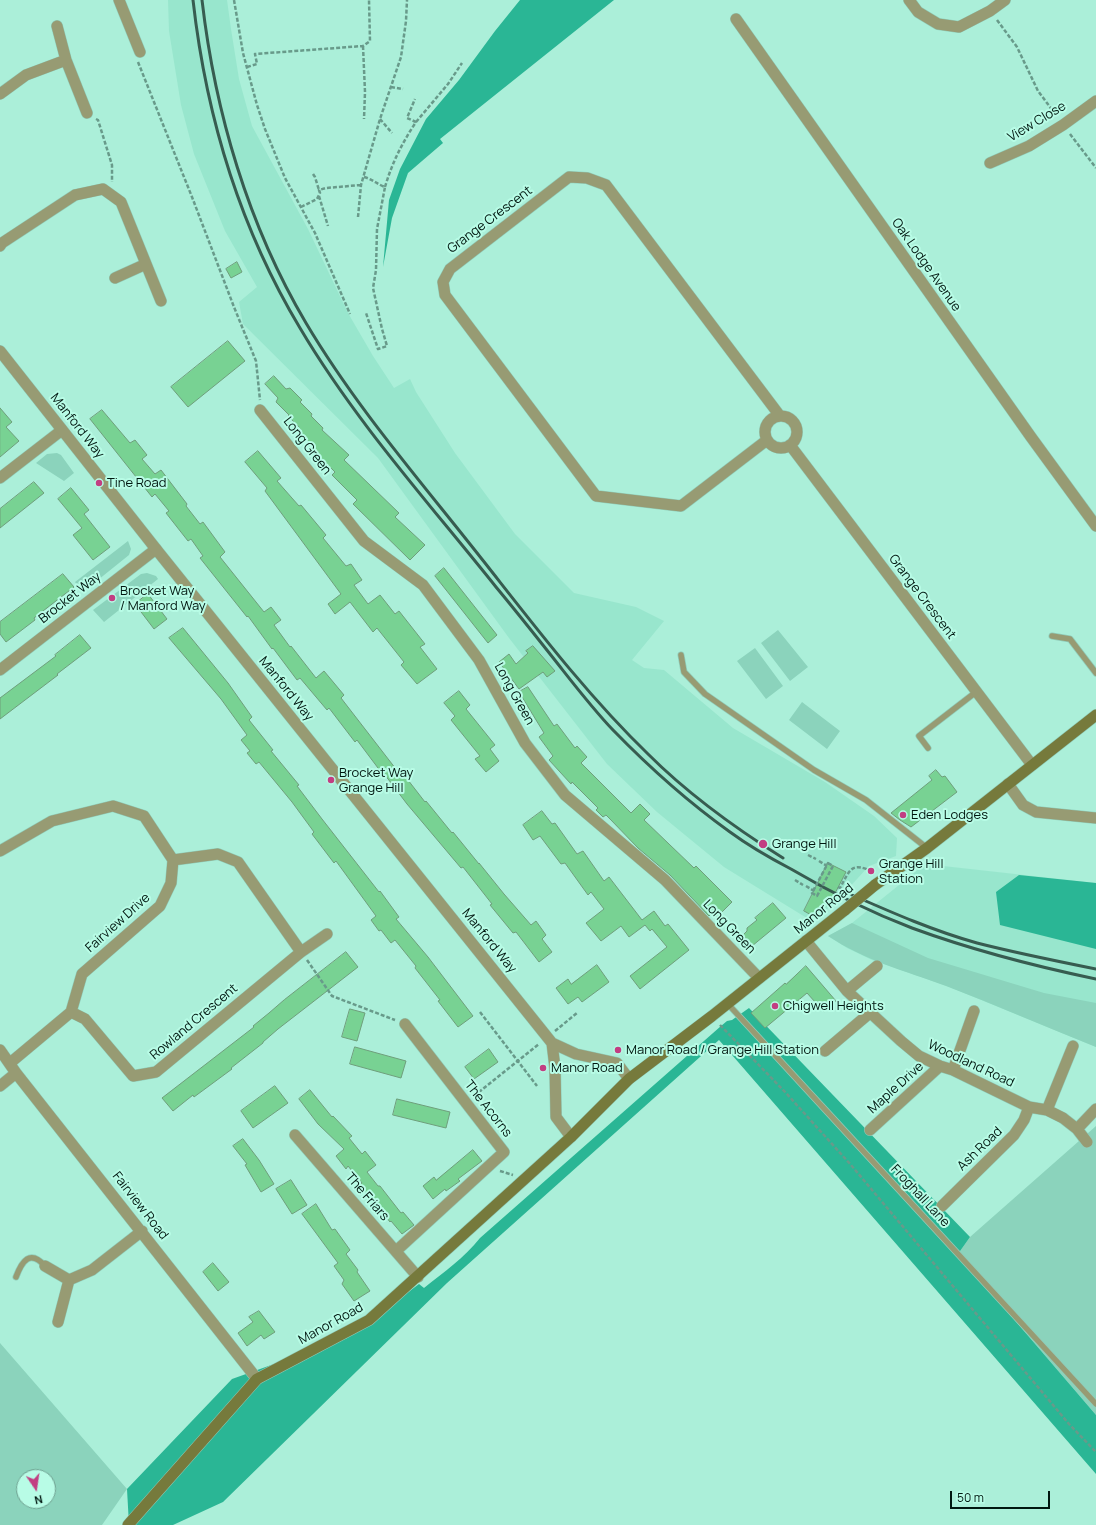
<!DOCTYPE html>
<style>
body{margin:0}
#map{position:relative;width:1096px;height:1525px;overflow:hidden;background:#abefd9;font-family:Manrope,sans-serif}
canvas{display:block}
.north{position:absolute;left:16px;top:1469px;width:40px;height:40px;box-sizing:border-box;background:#b8fce6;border:1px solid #6ea090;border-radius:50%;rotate:167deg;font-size:11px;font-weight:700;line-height:16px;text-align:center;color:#001710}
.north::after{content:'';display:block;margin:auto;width:14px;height:18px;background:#c23e82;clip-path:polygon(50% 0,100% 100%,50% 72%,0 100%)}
.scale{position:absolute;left:950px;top:1491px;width:100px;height:18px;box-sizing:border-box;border:2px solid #001710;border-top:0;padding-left:5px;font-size:12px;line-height:14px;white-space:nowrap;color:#001710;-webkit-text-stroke:3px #b8fce6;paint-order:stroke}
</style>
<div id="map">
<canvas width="1096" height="1525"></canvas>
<div class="north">N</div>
<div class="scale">50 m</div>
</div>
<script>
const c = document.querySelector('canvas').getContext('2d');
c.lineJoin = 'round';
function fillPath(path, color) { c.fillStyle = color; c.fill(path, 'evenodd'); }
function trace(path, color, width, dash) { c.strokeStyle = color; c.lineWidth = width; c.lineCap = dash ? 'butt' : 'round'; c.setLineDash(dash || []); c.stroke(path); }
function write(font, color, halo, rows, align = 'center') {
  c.font = font + ' Manrope,sans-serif'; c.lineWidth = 4; c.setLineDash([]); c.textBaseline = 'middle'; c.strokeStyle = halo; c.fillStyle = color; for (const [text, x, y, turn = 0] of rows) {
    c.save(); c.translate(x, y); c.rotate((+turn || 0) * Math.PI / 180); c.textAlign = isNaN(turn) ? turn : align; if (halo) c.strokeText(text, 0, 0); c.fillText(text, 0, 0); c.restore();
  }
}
fillPath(new Path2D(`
 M 168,0 L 227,0 L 231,29 L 239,79 L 252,126 L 308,229 L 348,313 L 373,356 L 394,388 L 410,379 L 416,392 L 455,453 L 515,534 L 574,593 L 636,607 L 664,621 L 632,660 L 644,668 L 664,670 L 733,728 L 825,782 L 874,816 L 897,838 L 896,856 L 869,866 L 833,905 L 810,920 L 724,867 L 657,812 L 607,764 L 509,638 L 378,458 L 243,324 L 239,302 L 257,287 L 225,231 L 194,154 L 181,105 L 169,31 Z
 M 925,864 L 1096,883 L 1096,1047 L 947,986 L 872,960 L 847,948 L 828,936 L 852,923 Z`), '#98e6cd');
fillPath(new Path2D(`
 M 57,453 L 61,455 L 74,473 L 64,481 L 36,463 L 47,454 Z
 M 128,541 L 131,549 L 129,555 L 83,592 L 75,582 Z
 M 147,573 L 156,576 L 158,579 L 104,622 L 93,610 L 141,574 Z
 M 778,630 L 808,667 L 790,681 L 761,643 Z
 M 755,648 L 783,686 L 766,699 L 737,661 Z
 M 802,702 L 840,731 L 827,749 L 789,720 Z
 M 852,923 L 928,958 L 1044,993 L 1096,1003 L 1096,1047 C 1046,1027 996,1005 946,986 C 905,971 864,960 828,936 Z
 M 1096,1126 L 1096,1415 L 958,1254 L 970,1237 Z
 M 0,1343 L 127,1489 L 102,1525 L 0,1525 ZM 24,1477 L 48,1477 L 48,1501 L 24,1501 Z`), '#8bd3bc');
fillPath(new Path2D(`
 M 520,0 L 614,0 L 440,139 L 443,143 L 408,173 L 392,218 L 383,267 L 389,200 L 400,169 L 426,119 L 459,80 L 495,31 Z
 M 1019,875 L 1096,883 L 1096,949 L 1000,925 L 996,892 Z
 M 749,1008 L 970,1237 L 958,1254 L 1096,1415 L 1096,1474 L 719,1040 L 447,1283 L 223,1502 L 173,1525 L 129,1525 L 127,1489 L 232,1379 L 347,1338 L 419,1284 L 424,1288 C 444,1272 464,1258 480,1238 L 721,1026 L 727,1021 L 732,1020 Z`), '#2ab695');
const building = new Path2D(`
 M 237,262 L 242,272 L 231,278 L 226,269 Z
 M 228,341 L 245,361 L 188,407 L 171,387 Z
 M 274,376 L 286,389 L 290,388 L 302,400 L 300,402 L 312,414 L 311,416 L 323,428 L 322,430 L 349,455 L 344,460 L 399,513 L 395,517 L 425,545 L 410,560 L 353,504 L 357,500 L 332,475 L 335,472 L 309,446 L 310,443 L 299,431 L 299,427 L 288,416 L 289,415 L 276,402 L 278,398 L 265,384 Z
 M 0,408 L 12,422 L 6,427 L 19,441 L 0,457 Z
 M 102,410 L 130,443 L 135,440 L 147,455 L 142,459 L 155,474 L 161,470 L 187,504 L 186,506 L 200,524 L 203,522 L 225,552 L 220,557 L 264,612 L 271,607 L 281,620 L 274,625 L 290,647 L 291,646 L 316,678 L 324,671 L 344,695 L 341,698 L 399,773 L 401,771 L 425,802 L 426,801 L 452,833 L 453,832 L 479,864 L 479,863 L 504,894 L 531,925 L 536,921 L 546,935 L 542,939 L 552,952 L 539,962 L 516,932 L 513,933 L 490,905 L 492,904 L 463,867 L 461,868 L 407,804 L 382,771 L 381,772 L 357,740 L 355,742 L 329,708 L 327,710 L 300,678 L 297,680 L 273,648 L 272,649 L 248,616 L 247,617 L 200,558 L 203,556 L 191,539 L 188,541 L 166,513 L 169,511 L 155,494 L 152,497 L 90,419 Z
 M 258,451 L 281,478 L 277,481 L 299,506 L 301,505 L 326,535 L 323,538 L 346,566 L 351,564 L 362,580 L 354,585 L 368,604 L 380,595 L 395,614 L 399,611 L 425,644 L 420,647 L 437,669 L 417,684 L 401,665 L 404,662 L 377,628 L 373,632 L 350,602 L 335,614 L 328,604 L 341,594 L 265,491 L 267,488 L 245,462 Z
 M 34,482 L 44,493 L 0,528 L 0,509 Z
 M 71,488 L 89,510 L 84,514 L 110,547 L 93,560 L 73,535 L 82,528 L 58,499 Z
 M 444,568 L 497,635 L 488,643 L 435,576 Z
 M 63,574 L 74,587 L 34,618 L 35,620 L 6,642 L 0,634 L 0,622 Z
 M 148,594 L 167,619 L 154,629 L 135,604 Z
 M 183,628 L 228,683 L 252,717 L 249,720 L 273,750 L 271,751 L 299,785 L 297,786 L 322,819 L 379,892 L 380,891 L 399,917 L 396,919 L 428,957 L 473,1016 L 458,1027 L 438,1001 L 440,1000 L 415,968 L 416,966 L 395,940 L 391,943 L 381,930 L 379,931 L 371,920 L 376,916 L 336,861 L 334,863 L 312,834 L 314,832 L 292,802 L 259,762 L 256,764 L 247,753 L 250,751 L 241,740 L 247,735 L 221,699 L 169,638 Z
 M 80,635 L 91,648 L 57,674 L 58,675 L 0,719 L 0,698 L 56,656 L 55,655 Z
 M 533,646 L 555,671 L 547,677 L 543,672 L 519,689 L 499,662 L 509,654 L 516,664 L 528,653 L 526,651 Z
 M 528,687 L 554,726 L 557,724 L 575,748 L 577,746 L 587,757 L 581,763 L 631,813 L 640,804 L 650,814 L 644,820 L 694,868 L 696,866 L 732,902 L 717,917 L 713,912 L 709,916 L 670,875 L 638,848 L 610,819 L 606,815 L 603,817 L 596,810 L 598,808 L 572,782 L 571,784 L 549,760 L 553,756 L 539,737 L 544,733 L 519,692 Z
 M 459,691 L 470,705 L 466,709 L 495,745 L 490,749 L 499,761 L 486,772 L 475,759 L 480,756 L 451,720 L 455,716 L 444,703 Z
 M 936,770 L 942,777 L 945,776 L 957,792 L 911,827 L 900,820 L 891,813 L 932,780 L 929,776 Z
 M 542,811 L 552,824 L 555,823 L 577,854 L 583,851 L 604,881 L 609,877 L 642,920 L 654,911 L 665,926 L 668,924 L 689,950 L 640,989 L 630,976 L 667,947 L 652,929 L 650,931 L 645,925 L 629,937 L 621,926 L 601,941 L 586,923 L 604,909 L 591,892 L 588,895 L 565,863 L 561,864 L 540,836 L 533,840 L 523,825 Z
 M 828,863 L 846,872 L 830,903 L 813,916 L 804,911 Z
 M 773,903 L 786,918 L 752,946 L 743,935 L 747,931 L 747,928 L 757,920 L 755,918 Z
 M 346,952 L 358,967 L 278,1029 L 263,1042 L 263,1043 L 231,1068 L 232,1069 L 194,1097 L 193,1095 L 173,1111 L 162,1098 L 254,1027 L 253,1026 L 269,1013 L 284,1000 Z
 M 597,965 L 609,982 L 582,1002 L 578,997 L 568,1004 L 556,988 L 568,979 L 571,984 Z
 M 806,966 L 836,1001 L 824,1012 L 807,993 L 765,1028 L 751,1013 L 785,983 L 786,984 Z
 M 350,1009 L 365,1013 L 357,1041 L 342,1037 Z
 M 355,1047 L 406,1061 L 401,1078 L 350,1064 Z
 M 489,1049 L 498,1062 L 474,1079 L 465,1067 Z
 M 275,1086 L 288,1103 L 253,1128 L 241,1111 Z
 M 310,1090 L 332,1117 L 333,1116 L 352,1136 L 349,1138 L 362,1154 L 365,1151 L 376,1165 L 367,1172 L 378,1186 L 380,1186 L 401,1213 L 403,1212 L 414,1225 L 402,1234 L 391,1221 L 390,1222 L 369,1195 L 368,1196 L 359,1185 L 362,1183 L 348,1166 L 346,1169 L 336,1156 L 344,1149 L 318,1124 L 299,1099 Z
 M 397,1099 L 450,1112 L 446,1128 L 393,1115 Z
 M 243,1139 L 259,1160 L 274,1184 L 261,1192 L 245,1165 L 247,1164 L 233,1146 Z
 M 473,1150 L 482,1161 L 458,1179 L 460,1181 L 446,1191 L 445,1189 L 433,1199 L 423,1186 L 434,1177 L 436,1180 Z
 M 291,1180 L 307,1205 L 292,1214 L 276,1189 Z
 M 316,1204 L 332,1230 L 335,1229 L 350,1250 L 346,1254 L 358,1270 L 357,1272 L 370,1291 L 354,1301 L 342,1284 L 344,1280 L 334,1266 L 338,1263 L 302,1214 Z
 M 213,1263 L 229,1282 L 218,1291 L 203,1272 Z
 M 259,1311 L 275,1332 L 264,1339 L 261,1335 L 247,1346 L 238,1333 L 253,1322 L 249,1317 Z`);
fillPath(building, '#78d293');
trace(building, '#6e9e7b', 1);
const service = new Path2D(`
 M 1052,636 L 1070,639 L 1096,673
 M 681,655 L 684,672 L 705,694 L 814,770 L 866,800 L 927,848
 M 928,748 L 919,736 L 976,692
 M 727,1003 L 1096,1404
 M 16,1277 C 22,1261 30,1249 45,1266`);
const minor = new Path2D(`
 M 119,0 L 140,52
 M 909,0 L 918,12 L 938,24 L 959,27 L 990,11 L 1005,0
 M 736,19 L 1031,437 L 1096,526
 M 57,26 L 66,60 L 87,113
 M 0,94 L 26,75 L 66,60
 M 990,163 L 1029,146 L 1063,125 L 1096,101
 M 0,246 L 2,243 L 75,195 L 103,189 L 121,202 L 161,301
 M 115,278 L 146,264
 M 260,410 L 364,541 L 423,585 L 479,660 L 525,743 L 565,795 L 665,880 L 759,978
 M765 432a16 16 0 1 1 32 0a16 16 0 1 1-32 0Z
 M 767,440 L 681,506 L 596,496 L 445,295 L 443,282 L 450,269 L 569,177 L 587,178 L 606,185 L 780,416
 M 790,445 L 1032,765
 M 0,478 L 62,430
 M 0,670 L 156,549
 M 1008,784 L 1023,805 L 1036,812 L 1096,818
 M 0,851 L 52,821 L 113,806 L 144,816 L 173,860 L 171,883 L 160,906 L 82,974 L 71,1012 L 10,1063
 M 173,860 L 218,854 L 238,862 L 301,952
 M 806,941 L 847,991 L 901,1041 L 919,1056 L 940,1066 L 953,1070 L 1029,1107 L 1047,1110 L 1063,1118 L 1077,1129 L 1087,1142
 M 847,991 L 877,966
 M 71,1012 L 85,1019 L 133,1076 L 156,1072 L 301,952 L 327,934
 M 0,1050 L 16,1073 L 257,1379
 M 825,1051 L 871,1012
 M 953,1070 L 974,1011
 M 0,1086 L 16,1073
 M 1047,1110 L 1073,1046
 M 1077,1129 L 1096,1109
 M 870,1130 L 940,1066
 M 295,1135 L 418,1277
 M 942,1206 L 1014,1135 L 1024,1120 L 1029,1107
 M 396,1251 L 504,1152 L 405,1024
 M 45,1266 L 69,1280
 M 58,1322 L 69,1280 L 92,1270 L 142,1231`);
const tertiary = new Path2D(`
 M 0,351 L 156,549 L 552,1043 L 555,1068 L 556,1117 L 571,1137
 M 552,1043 L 576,1054 L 617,1063 L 629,1079`);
const secondary = new Path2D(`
 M 875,885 L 927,848 L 1096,715
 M 128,1525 L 257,1379 L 369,1320 L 571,1137 L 629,1079 L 712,1016 L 845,910`);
trace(service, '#90ccb9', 7);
trace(minor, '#90ccb9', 12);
trace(tertiary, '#90ccb9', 12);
trace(secondary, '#90ccb9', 12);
trace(new Path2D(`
 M 234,0 L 243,53 L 257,105 L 265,129 L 285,178 L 315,233 L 350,314
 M 997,20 L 1017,47 L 1038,91 L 1056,115
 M 363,46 L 365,92 L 364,119
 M 138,62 L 192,197 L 234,307 L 256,361 L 260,400
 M 247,67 L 257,64 L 255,54 L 363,46 L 370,41 L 369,0
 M 391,87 L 403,89
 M 96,119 L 98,120 L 112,165 L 112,182
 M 380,119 L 392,133
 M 416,122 L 448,84 L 462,63
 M 1070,134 L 1096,168
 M 313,174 L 315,177 L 319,190
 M 364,177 C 372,179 377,184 385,187 L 377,229 L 376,270 L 373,288 L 382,329 L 387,346 L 378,349 L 366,313
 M 385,187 C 392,163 402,143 416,122 L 407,118 L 415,99
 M 319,196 L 328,226
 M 301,207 L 317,199 L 320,193 L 319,190 L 326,188 L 361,185
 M 358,217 L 361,185 L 380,119 L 401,57 L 406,21 L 407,0
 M 808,855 L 816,859
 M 819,861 L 827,866
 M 795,880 L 803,885
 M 806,886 L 814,891
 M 838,887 L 840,888 C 851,868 851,862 874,872
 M 307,960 L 332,996 L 395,1020
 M 480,1012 L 537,1086
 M 720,1025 L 786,1093 L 851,1165 L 1069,1424 L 1096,1452
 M 555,1031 L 577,1013
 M 474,1096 L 539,1044
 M 500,1171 L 513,1175`), '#689a8a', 2.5, [4, 2]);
trace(service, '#979b73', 5.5);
trace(minor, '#979b73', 11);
trace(tertiary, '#979b73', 11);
trace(secondary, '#767a3c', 11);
trace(new Path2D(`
 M 193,0 C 206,115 240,228 300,328 C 355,421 429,503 496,587 C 516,611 535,635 554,659 C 573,683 592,708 613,730 C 649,767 688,802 730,832 C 749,846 770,858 791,869 C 830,892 870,912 912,928 C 972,950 1034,966 1096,979
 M 202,0 C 215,112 248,225 306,323 C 357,409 424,485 485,563 C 537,629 588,696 648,754 C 688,794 735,828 783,858
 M 852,895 C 893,913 934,931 977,943 C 1016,953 1056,961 1096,969`), '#375c50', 3);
const secondaryBridge = new Path2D(`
 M 845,910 L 875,885`);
trace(secondaryBridge, '#90ccb9', 12, []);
trace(new Path2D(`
 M 828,863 L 833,866 L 817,896 L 812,893 Z`), '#689a8a', 2.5, [4, 2]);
trace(secondaryBridge, '#767a3c', 11);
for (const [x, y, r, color] of [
 [99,483,4,"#c23e82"],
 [112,598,4,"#c23e82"],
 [331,780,4,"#c23e82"],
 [903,815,4,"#c23e82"],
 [763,844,5,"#c23e82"],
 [871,871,4,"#c23e82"],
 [775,1006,4,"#c23e82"],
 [618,1050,4,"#c23e82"],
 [543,1068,4,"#c23e82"]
]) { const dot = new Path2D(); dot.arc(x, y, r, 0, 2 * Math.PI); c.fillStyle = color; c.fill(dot); trace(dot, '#b8fce6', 1.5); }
write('13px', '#001710', '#b8fce6', [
 ["View Close",1037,122,-31],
 ["Grange Crescent",490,220,-37],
 ["Oak Lodge Avenue",926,265,55],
 ["Manford Way",77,426,52],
 ["Long Green",307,446,52],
 ["Grange Crescent",922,597,53],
 ["Brocket Way",70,598,-38],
 ["Manford Way",286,689,51],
 ["Long Green",514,694,61],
 ["Manor Road",824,909,-39],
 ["Fairview Drive",118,923,-42],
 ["Long Green",729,927,46],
 ["Manford Way",489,941,51],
 ["Rowland Crescent",194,1022,-40],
 ["Woodland Road",971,1064,25],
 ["Maple Drive",896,1088,-42],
 ["The Acorns",488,1109,52],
 ["Ash Road",980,1149,-44],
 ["Froghall Lane",920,1196,47],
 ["The Friars",367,1197,49],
 ["Fairview Road",140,1206,52],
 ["Manor Road",331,1324,-29]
]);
write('13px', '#001710', '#b8fce6', [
 ["Tine Road",107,483],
 ["Brocket Way",120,591],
 ["/ Manford Way",120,606],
 ["Brocket Way",339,773],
 ["Grange Hill",339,788],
 ["Eden Lodges",911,815],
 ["Grange Hill",772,844],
 ["Grange Hill",879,864],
 ["Station",879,879],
 ["Chigwell Heights",783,1006],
 ["Manor Road / Grange Hill Station",626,1050],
 ["Manor Road",551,1068]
], 'left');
</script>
